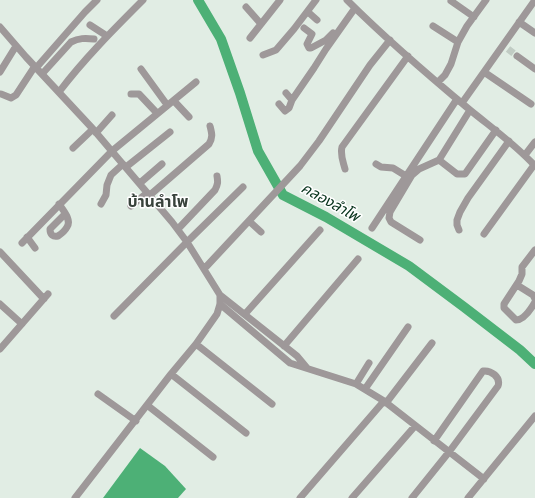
<!DOCTYPE html>
<meta charset="utf-8">
<style>
body{margin:0}
canvas{display:block;background:#e1ede4}
</style>
<canvas width="535" height="498"></canvas>
<script>
const c = document.querySelector('canvas').getContext('2d');
c.lineJoin = 'round';
function fillPath(path, color) { c.fillStyle = color; c.fill(path, 'evenodd'); }
function trace(path, color, width, dash) { c.strokeStyle = color; c.lineWidth = width; c.lineCap = dash ? 'butt' : 'round'; c.setLineDash(dash || []); c.stroke(path); }
function write(font, color, halo, rows, align = 'center') {
  c.font = font + ' "Archivo Narrow","Noto Sans Thai",sans-serif'; c.lineWidth = 3; c.setLineDash([]); c.textBaseline = 'middle'; c.strokeStyle = halo; c.fillStyle = color; for (const [text, x, y, turn = 0] of rows) {
    c.save(); c.translate(x, y); c.rotate((+turn || 0) * Math.PI / 180); c.textAlign = isNaN(turn) ? turn : align; if (halo) c.strokeText(text, 0, 0); c.fillText(text, 0, 0); c.restore();
  }
}
fillPath(new Path2D(`
 M 140,448 L 165,466 L 186,489 L 178,498 L 103,498 Z`), '#4db076');
trace(new Path2D(`
 M 198,0 L 221,39 L 240,93 L 258,151 L 283,195 L 326,217 L 409,266 L 464,307 L 520,350 L 535,364`), '#4db076', 10);
trace(new Path2D(`
 M 508,49 L 517,56`), '#c1ccc4', 7, [7, 3.5]);
trace(new Path2D(`
 M 347,0 C 386,39 428,75 470,110 C 492,128 516,145 535,166
 M 451,1 L 474,17
 M 246,7 L 261,24
 M 308,12 L 317,20
 M 519,22 L 535,33
 M 90,25 L 107,36
 M 433,26 L 458,42
 M 0,27 L 26,57 L 93,129 L 172,222 L 187,242 L 220,295 L 220,304 L 217,314 L 196,344 L 171,374 L 75,498
 M 304,28 L 312,34 L 307,44 L 309,48 L 311,48 L 326,40 L 333,33
 M 250,38 L 280,0
 M 263,55 L 276,50 L 294,29 L 316,0
 M 517,56 L 535,69
 M 36,68 L 85,12 L 97,0
 M 141,69 L 165,102
 M 0,72 L 16,46
 M 484,72 L 531,104
 M 42,74 L 71,42 C 79,38 85,38 94,39
 M 438,82 L 445,75 L 451,64 L 458,42 L 467,26 L 486,0
 M 59,92 C 84,59 114,29 143,0
 M 286,93 L 292,100
 M 1,94 L 11,98 L 16,95 L 35,66
 M 131,94 L 139,94 L 155,111
 M 174,101 L 189,117
 M 462,103 L 535,0
 M 279,104 L 285,111 L 289,108 L 292,100 L 314,68 L 326,49 L 355,8
 M 470,110 L 439,160 L 457,174 L 465,174 L 496,130
 M 96,133 L 112,115
 M 73,148 L 93,129
 M 525,155 L 535,142
 M 376,164 L 381,167 L 393,168 L 406,176
 M 126,167 L 170,132
 M 345,169 C 343,161 340,155 342,147 L 408,56
 M 140,183 L 162,164
 M 150,195 L 209,144 C 213,137 212,134 210,126
 M 59,204 C 63,210 72,220 67,227 C 65,231 61,234 58,236 C 53,237 50,235 50,229 L 65,214
 M 101,204 L 106,195 L 107,185 L 111,175 L 123,164
 M 131,206 L 147,193
 M 249,221 L 261,232
 M 372,228 L 457,99
 M 178,229 L 215,190 C 218,184 218,182 217,176
 M 459,230 L 457,225 L 457,220 L 460,212 L 468,198 L 509,141
 M 484,234 L 534,165
 M 27,237 L 35,248
 M 420,240 L 391,222 L 389,218 L 390,212 L 412,175 L 419,169 L 439,160
 M 22,243 L 112,151 L 196,82
 M 535,250 L 522,267 L 522,274 L 519,281 L 504,304 L 504,308 L 516,320 C 524,320 531,309 535,302
 M 0,252 L 44,299
 M 204,269 L 300,166 L 319,141 L 370,65 L 390,40
 M 517,285 L 533,295 L 535,299
 M 220,295 L 297,356 L 307,368
 M 0,304 L 22,324
 M 220,304 L 290,363 L 356,384 L 384,401 L 484,479
 M 245,314 L 320,230
 M 114,316 L 187,242 L 243,187
 M 196,344 L 272,404
 M 284,346 L 358,259
 M 0,349 L 48,294
 M 171,374 L 246,433
 M 356,384 L 369,363
 M 365,389 L 408,327
 M 98,394 L 136,421
 M 386,403 L 432,343
 M 147,405 L 213,457
 M 300,498 L 384,401
 M 352,498 L 415,426
 M 412,498 L 449,452 L 498,386 C 501,377 491,370 483,371 L 434,441
 M 468,498 L 535,416`), '#9e9899', 7);
write('italic 15px', '#06321b', '#fff', [
 ["คลองลำโพ",330,203,29]
]);
write('bold 16px', '#38423b', '#fff', [
 ["บ้านลำโพ",158,203]
]);
</script>
